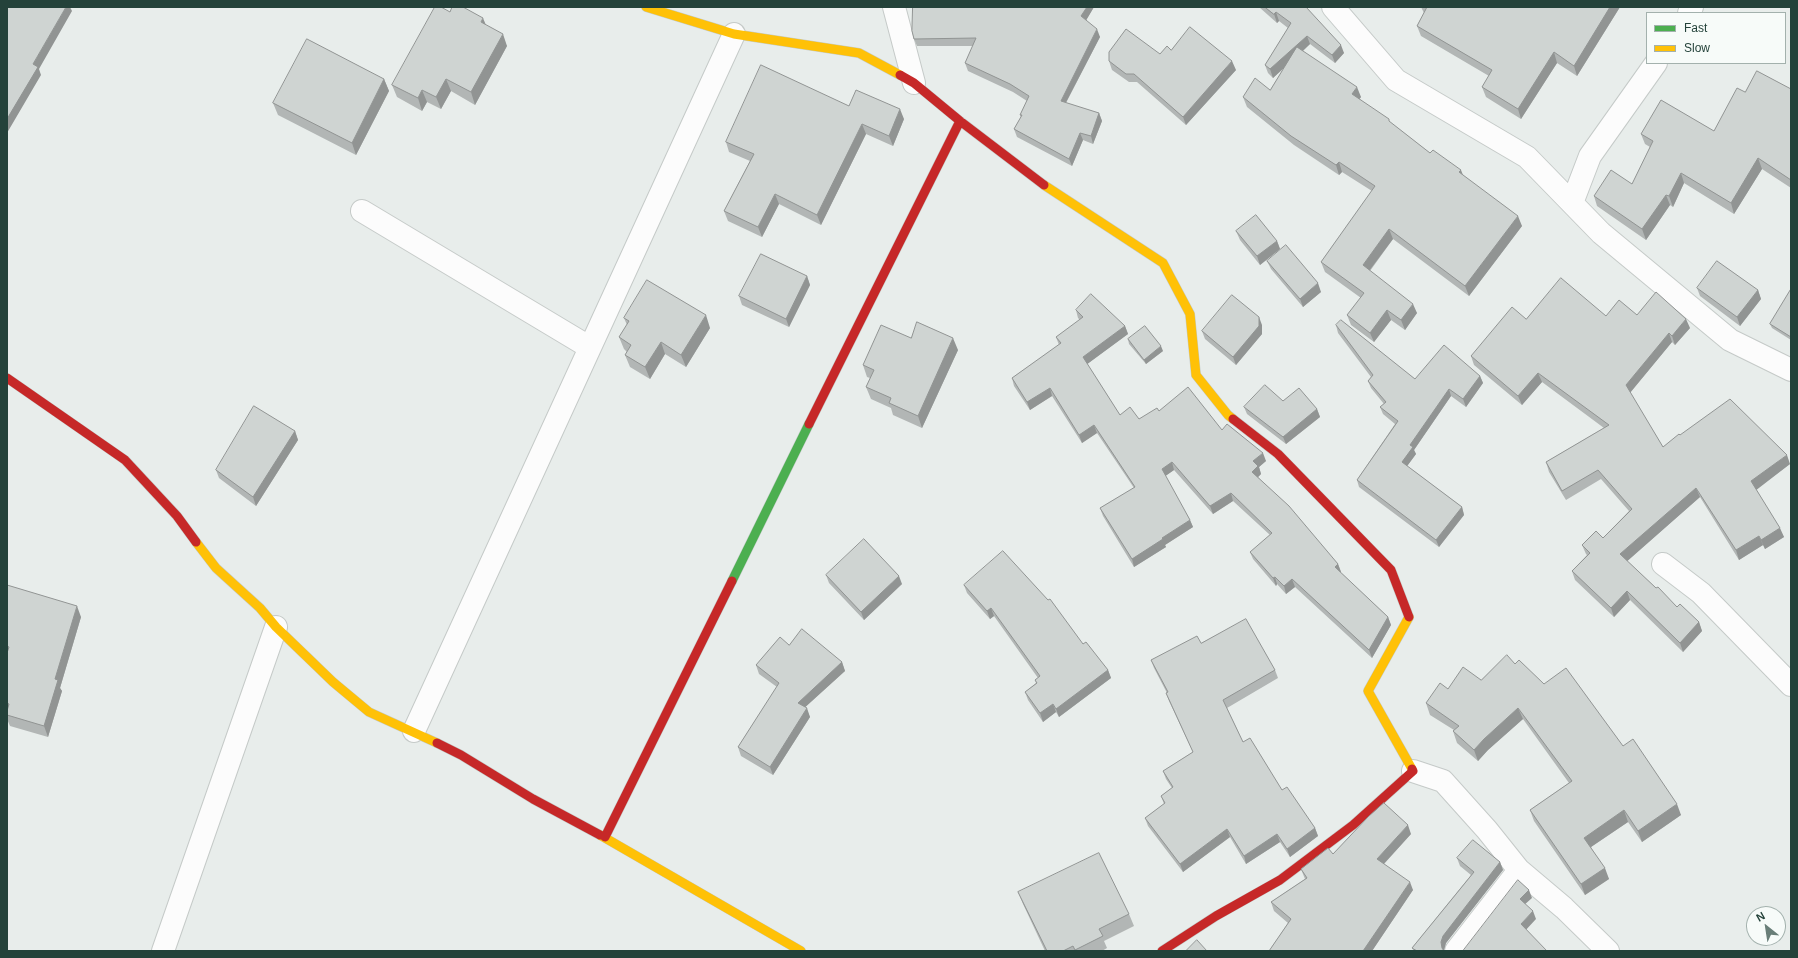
<!DOCTYPE html>
<style>
body{margin:0}
#map{position:relative;width:1798px;height:958px;overflow:hidden;background:#e8edeb;font-family:Arial,sans-serif}
canvas{display:block}
.frame{position:absolute;inset:0;border:8px solid #24423a;pointer-events:none}
.legend{position:absolute;left:1646px;top:12px;width:140px;height:52px;box-sizing:border-box;background:#f7fbf9;border:1px solid #a3b1ad;margin:0;padding:5px 7px;list-style:none;font-size:12px;color:#24423a}
.legend li{display:flex;align-items:center;gap:8px;height:20px}
.legend b{width:20px;border:1px solid #a3b1ad}
.north{position:absolute;left:1746px;top:906px;width:40px;height:40px;box-sizing:border-box;background:#f7fbf9;border:1px solid #a3b1ad;border-radius:50%;rotate:330deg;font-size:11px;font-weight:700;line-height:16px;text-align:center;color:#24423a}
.north::after{content:'';display:block;margin:auto;width:14px;height:18px;background:#697e78;clip-path:polygon(50% 0,100% 100%,50% 72%,0 100%)}
</style>
<div id="map">
<canvas width="1798" height="958"></canvas>
<div class="frame"></div>
<ul class="legend">
<li><b style="height:5px;background:#4caf50"></b>Fast</li>
<li><b style="height:5px;background:#ffc107"></b>Slow</li>
</ul>
<div class="north">N</div>
</div>
<script>
const c = document.querySelector('canvas').getContext('2d');
c.lineJoin = 'round';
function trace(path, color, width, dash) { c.strokeStyle = color; c.lineWidth = width; c.lineCap = dash ? 'butt' : 'round'; c.setLineDash(dash || []); c.stroke(path); }
function fillPath(path, color) { c.fillStyle = color; c.fill(path, 'evenodd'); }
const street = new Path2D(`
 M 894,7 L 914,83
 M 1333,7 L 1396,80 L 1527,157 L 1601,233 L 1730,340 L 1791,370
 M 1689,13 L 1692,7
 M 1572,203 L 1590,156 L 1656,63
 M 362,211 L 589,347
 M 1663,564 L 1701,593 L 1791,685
 M 414,731 L 734,34
 M 1413,771 L 1443,781 L 1487,830 L 1519,870 L 1564,908 L 1608,951
 M 163,951 L 276,627
 M 1456,951 L 1519,870`);
const fast = new Path2D(`
 M 732,581 L 809,424`);
const slow = new Path2D(`
 M 646,7 L 734,34 L 859,53 L 900,75
 M 1044,185 L 1163,263 L 1190,314 L 1196,375 L 1228,415 L 1233,419
 M 196,542 L 216,568 L 260,608 L 276,627 L 333,682 L 369,712 L 437,743
 M 1409,617 L 1368,691 L 1412,769
 M 600,835 L 801,951`);
const jam = new Path2D(`
 M 900,75 L 914,83 L 960,121 L 1044,185
 M 7,378 L 125,460 L 177,516 L 196,542
 M 1233,419 L 1278,454 L 1391,570 L 1409,617
 M 809,424 L 960,121
 M 437,743 L 461,755 L 533,799 L 600,835
 M 605,837 L 732,581
 M 1162,951 L 1216,916 L 1280,880 L 1353,825 L 1413,771 L 1412,769`);
trace(street, '#c5cac8', 24);
trace(fast, '#c3cbc8', 10);
trace(slow, '#c3cbc8', 10);
trace(jam, '#c3cbc8', 10);
trace(street, '#fcfcfc', 22);
trace(fast, '#4caf50', 9);
trace(slow, '#ffc107', 9);
trace(jam, '#c62828', 9);
fillPath(new Path2D(`
 M 913,7 L 1094,7 L 1086,20 L 1100,37 L 1066,103 L 1099,113 L 1102,121 L 1093,144 L 1083,140 L 1072,166 L 1017,137 L 1014,129 L 1021,117 L 1020,115 L 1027,101 L 1013,92 L 968,71 L 965,63 L 973,46 L 917,46 L 914,39 Z
 M 1259,7 L 1306,7 L 1344,53 L 1335,63 L 1310,44 L 1303,51 L 1361,97 L 1359,99 L 1390,122 L 1430,153 L 1463,175 L 1522,226 L 1469,296 L 1393,239 L 1370,271 L 1417,313 L 1405,330 L 1391,320 L 1374,342 L 1351,325 L 1347,315 L 1361,298 L 1325,272 L 1321,262 L 1372,191 L 1342,172 L 1339,175 L 1294,145 L 1247,107 L 1243,97 L 1270,90 L 1285,67 L 1273,78 L 1268,73 L 1265,65 L 1288,28 L 1279,21 L 1277,23 Z
 M 1421,7 L 1620,7 L 1577,76 L 1557,63 L 1521,119 L 1486,97 L 1482,87 L 1489,76 L 1421,36 L 1417,26 L 1424,13 Z
 M 450,12 L 486,25 L 507,46 L 475,105 L 451,91 L 441,109 L 427,102 L 422,111 L 397,97 L 392,85 Z
 M 1171,50 L 1236,70 L 1186,125 L 1137,82 L 1129,82 L 1112,70 L 1109,61 L 1160,54 Z
 M 384,79 L 389,91 L 356,155 L 278,115 L 273,103 Z
 M 1791,89 L 1791,188 L 1762,169 L 1734,214 L 1684,183 L 1673,207 L 1670,205 L 1646,240 L 1597,206 L 1594,196 L 1632,184 L 1650,147 L 1645,144 L 1641,134 L 1714,131 L 1745,92 Z
 M 849,106 L 904,119 L 893,146 L 866,134 L 821,225 L 779,204 L 762,237 L 728,221 L 724,211 L 750,161 L 729,152 L 726,142 Z
 M 1236,231 L 1277,241 L 1280,249 L 1260,265 L 1240,240 Z
 M 1267,261 L 1321,292 L 1303,307 L 1271,269 Z
 M 807,276 L 810,285 L 789,327 L 742,305 L 739,296 Z
 M 1697,288 L 1758,290 L 1761,299 L 1740,326 L 1700,296 Z
 M 1791,289 L 1791,340 L 1772,328 L 1770,324 Z
 M 1076,310 L 1125,326 L 1128,334 L 1087,364 L 1120,415 L 1139,419 L 1159,411 L 1222,430 L 1266,461 L 1259,467 L 1261,474 L 1258,477 L 1338,564 L 1341,572 L 1340,572 L 1388,617 L 1391,625 L 1372,658 L 1295,587 L 1286,594 L 1277,584 L 1276,586 L 1253,559 L 1250,552 L 1270,535 L 1233,501 L 1213,514 L 1174,470 L 1165,476 L 1190,520 L 1193,527 L 1165,545 L 1166,547 L 1134,567 L 1103,516 L 1100,508 L 1134,488 L 1097,433 L 1082,443 L 1052,396 L 1030,410 L 1014,386 L 1012,378 L 1059,345 L 1056,337 L 1080,320 L 1078,318 Z
 M 1637,315 L 1690,328 L 1675,345 L 1672,342 L 1630,393 L 1663,447 L 1680,435 L 1790,464 L 1756,489 L 1784,537 L 1765,549 L 1763,545 L 1739,560 L 1700,497 L 1627,561 L 1656,588 L 1677,607 L 1699,622 L 1702,631 L 1683,652 L 1630,600 L 1614,617 L 1575,580 L 1572,571 L 1587,555 L 1586,554 L 1582,545 L 1603,538 L 1629,511 L 1601,479 L 1566,500 L 1549,472 L 1546,462 L 1604,428 L 1542,382 L 1522,405 L 1474,365 L 1471,356 L 1526,319 Z
 M 624,318 L 710,328 L 686,367 L 665,354 L 650,379 L 630,367 L 625,355 L 627,352 L 624,349 L 619,337 L 627,325 Z
 M 1262,325 L 1262,334 L 1236,365 L 1205,339 L 1202,331 Z
 M 1336,325 L 1415,379 L 1480,376 L 1483,383 L 1466,407 L 1451,396 L 1414,450 L 1416,454 L 1407,466 L 1462,507 L 1464,515 L 1439,547 L 1359,487 L 1357,480 L 1395,424 L 1383,414 L 1380,407 L 1384,404 L 1371,388 L 1368,381 L 1371,377 L 1338,333 Z
 M 911,338 L 958,350 L 922,428 L 893,415 L 891,408 L 871,399 L 866,387 L 870,378 L 867,377 L 863,365 Z
 M 1128,339 L 1163,351 L 1146,364 L 1129,344 Z
 M 1283,401 L 1317,409 L 1320,417 L 1286,444 L 1247,414 L 1244,407 Z
 M 295,431 L 298,440 L 256,506 L 219,478 L 216,470 Z
 M 826,575 L 902,584 L 864,620 L 829,583 Z
 M 7,585 L 81,617 L 60,688 L 62,691 L 48,737 L 10,726 L 7,719 Z
 M 964,585 L 1083,644 L 1108,670 L 1111,678 L 1059,717 L 1056,712 L 1043,722 L 1028,700 L 1025,692 L 1036,683 L 1035,680 L 1038,678 L 994,616 L 990,619 L 967,593 Z
 M 1201,643 L 1275,670 L 1278,678 L 1227,708 L 1243,742 L 1282,790 L 1315,828 L 1318,836 L 1290,857 L 1280,842 L 1246,864 L 1230,837 L 1183,872 L 1148,826 L 1145,818 L 1164,804 L 1161,796 L 1172,788 L 1166,779 L 1163,771 L 1193,752 L 1169,701 L 1166,693 L 1167,693 L 1154,668 L 1151,660 Z
 M 789,645 L 842,662 L 845,671 L 805,707 L 810,717 L 773,775 L 741,756 L 738,747 L 777,687 L 759,674 L 756,665 Z
 M 1515,664 L 1544,684 L 1623,746 L 1681,815 L 1642,842 L 1628,822 L 1591,847 L 1609,879 L 1585,895 L 1534,821 L 1530,810 L 1569,783 L 1523,719 L 1488,750 L 1478,761 L 1457,743 L 1453,731 L 1454,730 L 1430,715 L 1426,703 L 1448,689 L 1481,680 Z
 M 1411,834 L 1384,864 L 1413,890 L 1372,951 L 1269,951 L 1288,923 L 1274,911 L 1271,902 L 1305,879 L 1301,869 L 1333,854 Z
 M 1457,858 L 1500,862 L 1503,870 L 1446,943 L 1444,950 L 1444,951 L 1414,951 L 1412,948 L 1471,875 L 1460,866 Z
 M 1018,892 L 1129,914 L 1134,926 L 1104,941 L 1107,948 L 1102,951 L 1045,951 L 1023,904 Z`), '#b2b6b5');
fillPath(new Path2D(`
 M 66,7 L 70,7 L 72,11 L 39,69 L 41,75 L 7,133 L 7,119 L 33,64 Z
 M 1087,7 L 1094,7 L 1084,24 L 1081,16 Z
 M 1610,7 L 1620,7 L 1577,76 L 1574,66 Z
 M 1276,12 L 1279,21 L 1277,23 L 1274,14 Z
 M 483,18 L 488,30 L 481,22 Z
 M 1097,29 L 1100,37 L 1063,108 L 1061,101 Z
 M 503,34 L 507,46 L 475,105 L 471,92 Z
 M 1307,36 L 1310,44 L 1273,78 L 1270,69 Z
 M 1341,45 L 1344,53 L 1335,63 L 1332,55 Z
 M 1554,52 L 1557,63 L 1521,119 L 1518,109 Z
 M 1232,61 L 1236,70 L 1186,125 L 1183,117 Z
 M 384,79 L 389,91 L 356,155 L 352,143 Z
 M 446,79 L 451,91 L 441,109 L 436,97 Z
 M 1357,87 L 1361,97 L 1356,104 L 1352,94 Z
 M 422,90 L 427,102 L 422,111 L 418,98 Z
 M 900,109 L 904,119 L 893,146 L 889,136 Z
 M 1099,113 L 1102,121 L 1093,144 L 1091,136 Z
 M 862,124 L 866,134 L 821,225 L 817,215 Z
 M 1080,133 L 1083,140 L 1072,166 L 1069,159 Z
 M 1758,158 L 1762,169 L 1734,214 L 1731,203 Z
 M 1339,162 L 1342,172 L 1339,175 L 1336,165 Z
 M 1461,170 L 1465,180 L 1459,172 Z
 M 1681,173 L 1684,183 L 1673,207 L 1669,196 Z
 M 775,194 L 779,204 L 762,237 L 758,227 Z
 M 1666,195 L 1670,205 L 1646,240 L 1642,229 Z
 M 1518,216 L 1522,226 L 1469,296 L 1465,286 Z
 M 1389,229 L 1393,239 L 1366,275 L 1363,265 Z
 M 1277,241 L 1280,249 L 1260,265 L 1257,256 Z
 M 807,276 L 810,285 L 789,327 L 786,319 Z
 M 1318,283 L 1321,292 L 1303,307 L 1300,299 Z
 M 1758,290 L 1761,299 L 1740,326 L 1737,317 Z
 M 1413,304 L 1417,313 L 1405,330 L 1401,320 Z
 M 1387,310 L 1391,320 L 1374,342 L 1370,333 Z
 M 706,315 L 710,328 L 686,367 L 681,355 Z
 M 1259,317 L 1262,325 L 1262,334 L 1236,365 L 1233,357 Z
 M 1686,319 L 1690,328 L 1675,345 L 1672,336 Z
 M 1125,326 L 1128,334 L 1086,365 L 1083,357 Z
 M 1669,333 L 1672,342 L 1629,394 L 1626,385 Z
 M 953,338 L 958,350 L 922,428 L 918,416 Z
 M 661,342 L 665,354 L 650,379 L 645,367 Z
 M 1161,346 L 1163,351 L 1146,364 L 1144,360 Z
 M 1538,373 L 1542,382 L 1522,405 L 1518,396 Z
 M 1480,376 L 1483,383 L 1466,407 L 1463,399 Z
 M 1050,388 L 1052,396 L 1030,410 L 1027,402 Z
 M 1449,389 L 1451,396 L 1414,450 L 1416,454 L 1405,469 L 1402,462 L 1410,445 Z
 M 1317,409 L 1320,417 L 1286,444 L 1283,437 Z
 M 1094,425 L 1097,433 L 1082,443 L 1079,435 Z
 M 295,431 L 298,440 L 256,506 L 253,497 Z
 M 1263,453 L 1266,461 L 1259,467 L 1261,474 L 1255,480 L 1252,472 L 1253,461 Z
 M 1787,455 L 1790,464 L 1755,491 L 1751,481 Z
 M 1172,462 L 1174,470 L 1164,477 L 1162,469 Z
 M 1696,488 L 1700,497 L 1624,564 L 1620,554 Z
 M 1231,493 L 1233,501 L 1213,514 L 1210,506 Z
 M 1462,507 L 1464,515 L 1439,547 L 1436,540 Z
 M 1190,520 L 1193,527 L 1165,545 L 1166,547 L 1134,567 L 1132,559 L 1162,538 Z
 M 1780,528 L 1784,537 L 1765,549 L 1761,540 Z
 M 1759,536 L 1763,545 L 1739,560 L 1736,550 Z
 M 1338,564 L 1341,572 L 1338,575 L 1335,567 Z
 M 899,576 L 902,584 L 864,620 L 861,612 Z
 M 1275,577 L 1277,584 L 1276,586 L 1273,578 Z
 M 1292,579 L 1295,587 L 1286,594 L 1284,586 Z
 M 1627,591 L 1630,600 L 1614,617 L 1611,608 Z
 M 77,606 L 81,617 L 60,688 L 62,691 L 48,737 L 44,726 L 55,679 Z
 M 991,608 L 994,616 L 990,619 L 987,611 Z
 M 1388,617 L 1391,625 L 1372,658 L 1369,650 Z
 M 1699,622 L 1702,631 L 1683,652 L 1680,643 Z
 M 842,662 L 845,671 L 801,711 L 798,703 Z
 M 1108,670 L 1111,678 L 1059,717 L 1056,709 Z
 M 1053,704 L 1056,712 L 1043,722 L 1040,713 Z
 M 807,708 L 810,717 L 773,775 L 770,767 Z
 M 1518,708 L 1523,719 L 1488,750 L 1478,761 L 1474,750 L 1484,739 Z
 M 1677,804 L 1681,815 L 1642,842 L 1638,831 Z
 M 1624,810 L 1628,822 L 1588,849 L 1584,838 Z
 M 1408,825 L 1411,834 L 1380,868 L 1377,859 Z
 M 1315,828 L 1318,836 L 1290,857 L 1287,849 Z
 M 1227,829 L 1230,837 L 1183,872 L 1180,864 Z
 M 1277,834 L 1280,842 L 1246,864 L 1244,856 Z
 M 1500,862 L 1503,870 L 1446,943 L 1444,950 L 1444,951 L 1442,948 L 1441,942 L 1443,936 Z
 M 1605,868 L 1609,879 L 1585,895 L 1581,884 Z
 M 1410,882 L 1413,890 L 1372,951 L 1363,951 Z
 M 1529,890 L 1532,898 L 1523,906 L 1520,899 Z
 M 1533,911 L 1536,919 L 1524,932 L 1521,924 Z`), '#919493');
const building = new Path2D(`
 M 7,7 L 66,7 L 33,64 L 38,67 L 7,119 Z
 M 435,7 L 441,7 L 450,12 L 452,7 L 463,7 L 483,18 L 481,22 L 503,34 L 471,92 L 446,79 L 436,97 L 422,90 L 418,98 L 392,85 Z
 M 913,7 L 1087,7 L 1081,16 L 1097,29 L 1061,101 L 1099,113 L 1091,136 L 1080,133 L 1069,159 L 1014,129 L 1022,115 L 1020,115 L 1029,96 L 1010,84 L 965,63 L 976,38 L 914,39 L 912,31 Z
 M 1265,7 L 1306,7 L 1341,45 L 1332,55 L 1307,36 L 1270,69 L 1265,65 L 1291,23 L 1276,12 L 1274,14 Z
 M 1426,7 L 1610,7 L 1574,66 L 1554,52 L 1518,109 L 1482,87 L 1492,70 L 1417,26 L 1427,7 Z
 M 1190,27 L 1232,61 L 1183,117 L 1134,74 L 1126,74 L 1109,61 L 1109,52 L 1126,29 L 1160,54 L 1167,46 L 1171,50 Z
 M 307,39 L 384,79 L 352,143 L 273,103 Z
 M 1297,47 L 1357,87 L 1352,94 L 1389,119 L 1389,121 L 1430,153 L 1433,150 L 1461,170 L 1459,172 L 1518,216 L 1465,286 L 1389,229 L 1363,265 L 1413,304 L 1401,320 L 1387,310 L 1370,333 L 1347,315 L 1364,293 L 1321,262 L 1375,186 L 1339,162 L 1336,165 L 1291,136 L 1243,97 L 1255,78 L 1270,90 Z
 M 761,65 L 849,106 L 856,90 L 900,109 L 889,136 L 862,124 L 817,215 L 775,194 L 758,227 L 724,211 L 754,154 L 726,142 Z
 M 1757,71 L 1791,89 L 1791,180 L 1758,158 L 1731,203 L 1681,173 L 1669,196 L 1666,195 L 1642,229 L 1594,196 L 1611,170 L 1632,184 L 1653,141 L 1641,134 L 1661,100 L 1714,131 L 1737,88 L 1745,92 Z
 M 1256,215 L 1277,241 L 1257,256 L 1236,231 Z
 M 1286,245 L 1318,283 L 1300,299 L 1267,261 Z
 M 761,254 L 807,276 L 786,319 L 739,296 Z
 M 1717,261 L 1758,290 L 1737,317 L 1697,288 Z
 M 1561,278 L 1606,316 L 1619,300 L 1637,315 L 1656,292 L 1686,319 L 1672,336 L 1669,333 L 1626,385 L 1663,447 L 1679,434 L 1680,435 L 1730,399 L 1787,455 L 1751,481 L 1780,528 L 1761,540 L 1759,536 L 1736,550 L 1696,488 L 1620,554 L 1656,588 L 1658,587 L 1677,607 L 1680,604 L 1699,622 L 1680,643 L 1627,591 L 1611,608 L 1572,571 L 1590,553 L 1582,545 L 1596,531 L 1603,538 L 1632,509 L 1598,470 L 1562,491 L 1546,462 L 1609,425 L 1538,373 L 1518,396 L 1471,356 L 1512,307 L 1526,319 Z
 M 647,280 L 706,315 L 681,355 L 661,342 L 645,367 L 625,355 L 631,345 L 619,337 L 629,321 L 624,318 Z
 M 1791,289 L 1791,337 L 1770,324 Z
 M 1091,294 L 1125,326 L 1083,357 L 1120,415 L 1130,407 L 1139,419 L 1157,408 L 1159,411 L 1188,387 L 1222,430 L 1227,424 L 1263,453 L 1253,461 L 1258,466 L 1252,472 L 1289,506 L 1338,564 L 1335,567 L 1388,617 L 1369,650 L 1292,579 L 1284,586 L 1275,577 L 1273,578 L 1250,552 L 1272,533 L 1231,493 L 1210,506 L 1172,462 L 1162,469 L 1190,520 L 1162,538 L 1163,539 L 1132,559 L 1100,508 L 1135,487 L 1094,425 L 1079,435 L 1050,388 L 1027,402 L 1012,378 L 1061,343 L 1056,337 L 1083,317 L 1076,310 Z
 M 1232,295 L 1259,317 L 1259,326 L 1233,357 L 1202,331 Z
 M 1341,320 L 1415,379 L 1444,345 L 1480,376 L 1463,399 L 1449,389 L 1410,445 L 1413,447 L 1402,462 L 1462,507 L 1436,540 L 1357,480 L 1398,421 L 1380,407 L 1386,402 L 1368,381 L 1373,375 L 1336,325 Z
 M 917,322 L 953,338 L 918,416 L 889,403 L 891,398 L 866,387 L 874,370 L 863,365 L 881,325 L 911,338 Z
 M 1145,326 L 1161,346 L 1144,360 L 1128,339 Z
 M 1265,385 L 1283,401 L 1299,388 L 1317,409 L 1283,437 L 1244,407 Z
 M 254,406 L 295,431 L 253,497 L 216,470 Z
 M 864,539 L 899,576 L 861,612 L 826,575 Z
 M 1003,551 L 1048,600 L 1050,599 L 1083,644 L 1086,642 L 1108,670 L 1056,709 L 1053,704 L 1040,713 L 1025,692 L 1037,683 L 1035,680 L 1040,676 L 991,608 L 987,611 L 964,585 Z
 M 7,585 L 77,606 L 55,679 L 58,680 L 44,726 L 7,715 L 7,711 L 9,704 L 7,703 L 7,653 L 9,647 L 7,646 Z
 M 1246,619 L 1275,670 L 1223,700 L 1243,742 L 1250,738 L 1282,790 L 1287,787 L 1315,828 L 1287,849 L 1277,834 L 1244,856 L 1227,829 L 1180,864 L 1145,818 L 1165,803 L 1161,796 L 1173,787 L 1163,771 L 1193,752 L 1166,693 L 1168,692 L 1151,660 L 1197,636 L 1201,643 Z
 M 802,629 L 842,662 L 798,703 L 807,708 L 770,767 L 738,747 L 779,683 L 756,665 L 780,637 L 789,645 Z
 M 1507,655 L 1515,664 L 1519,660 L 1544,684 L 1566,668 L 1623,746 L 1633,739 L 1677,804 L 1638,831 L 1624,810 L 1584,838 L 1605,868 L 1581,884 L 1530,810 L 1572,781 L 1518,708 L 1484,739 L 1474,750 L 1453,731 L 1459,726 L 1426,703 L 1440,683 L 1448,689 L 1463,667 L 1481,680 Z
 M 1384,803 L 1408,825 L 1377,859 L 1410,882 L 1363,951 L 1269,951 L 1291,919 L 1271,902 L 1307,878 L 1301,869 L 1328,848 L 1333,854 L 1368,817 Z
 M 1473,840 L 1500,862 L 1443,936 L 1441,942 L 1442,948 L 1444,951 L 1417,951 L 1412,948 L 1474,872 L 1457,858 Z
 M 1099,853 L 1129,914 L 1099,929 L 1103,936 L 1075,950 L 1073,946 L 1063,951 L 1047,951 L 1018,892 Z
 M 1518,880 L 1529,890 L 1520,899 L 1533,911 L 1521,924 L 1547,951 L 1463,951 Z
 M 1197,940 L 1207,951 L 1186,951 Z`);
fillPath(building, '#cfd4d2');
trace(building, '#919493', 1);
</script>
